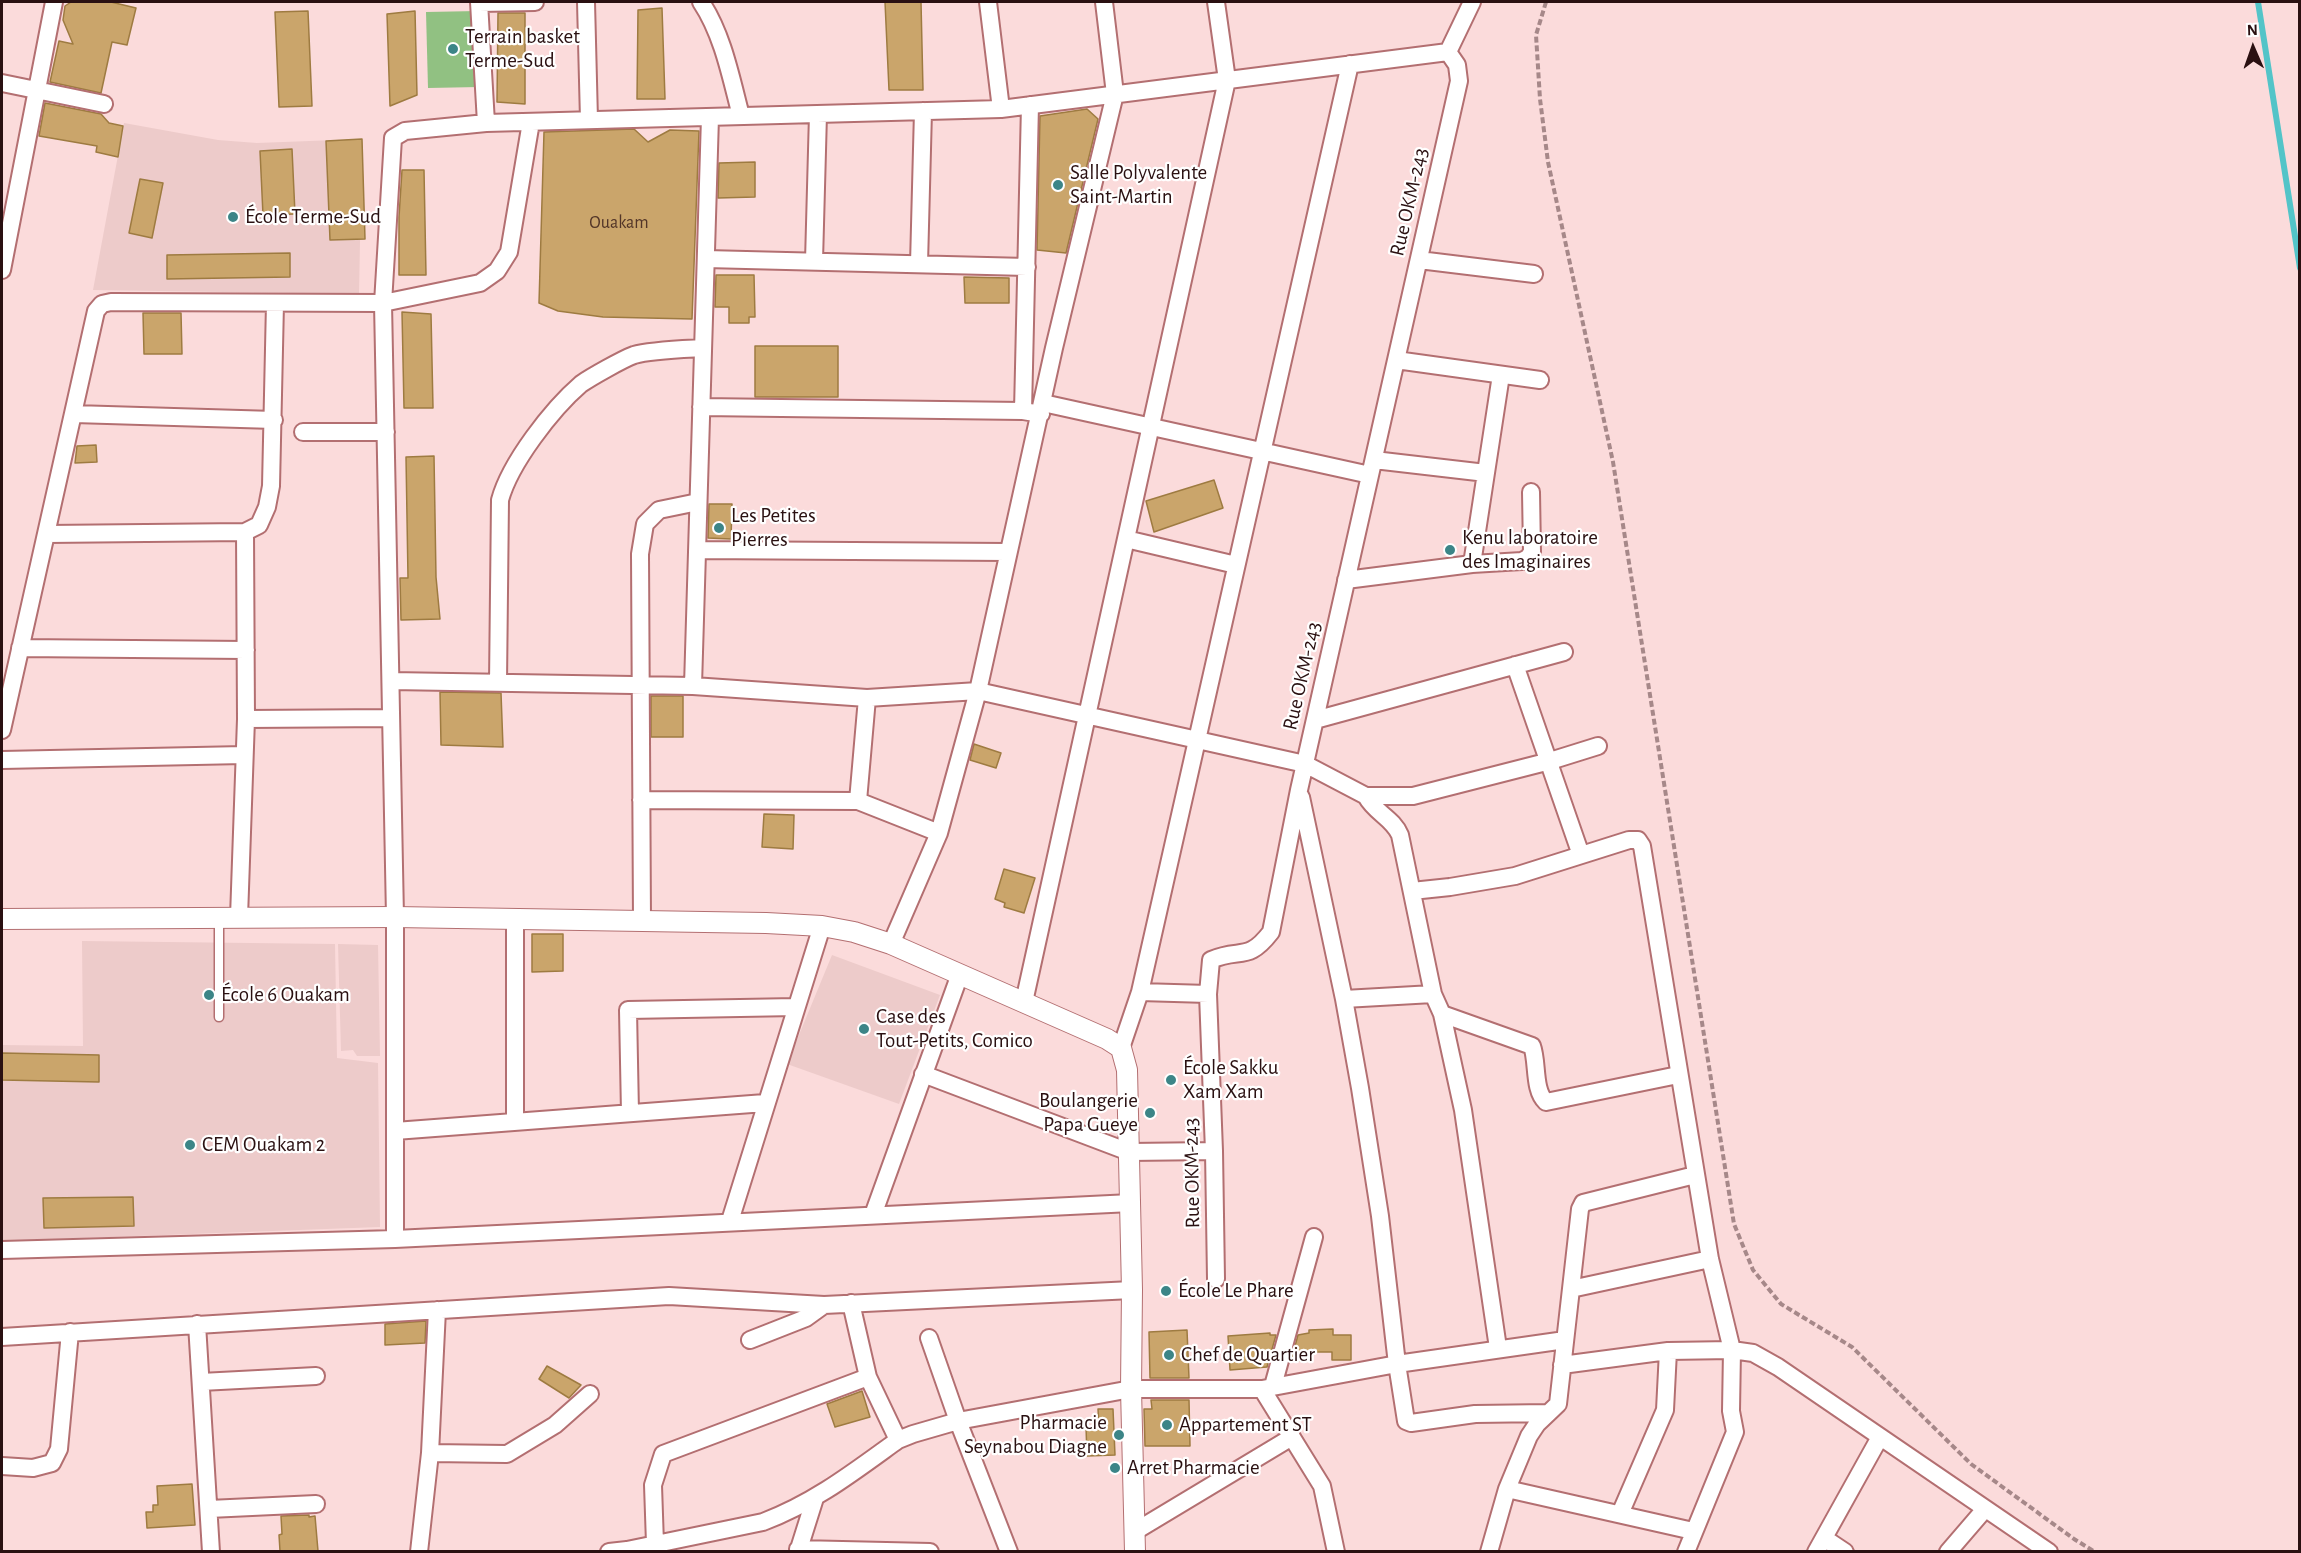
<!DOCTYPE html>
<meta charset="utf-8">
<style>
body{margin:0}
#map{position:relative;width:2301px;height:1553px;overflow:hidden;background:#fbdbdb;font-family:"Alegreya Sans",sans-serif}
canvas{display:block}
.frame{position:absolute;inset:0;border:3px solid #2a1011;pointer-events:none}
.north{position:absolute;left:2223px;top:18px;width:60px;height:60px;-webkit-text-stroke:4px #fff;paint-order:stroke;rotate:358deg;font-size:16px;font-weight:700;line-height:24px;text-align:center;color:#2a1011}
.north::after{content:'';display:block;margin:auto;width:21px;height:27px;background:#2a1011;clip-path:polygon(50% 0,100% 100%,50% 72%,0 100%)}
</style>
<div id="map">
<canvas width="2301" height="1553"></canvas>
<div class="frame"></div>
<div class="north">N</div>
</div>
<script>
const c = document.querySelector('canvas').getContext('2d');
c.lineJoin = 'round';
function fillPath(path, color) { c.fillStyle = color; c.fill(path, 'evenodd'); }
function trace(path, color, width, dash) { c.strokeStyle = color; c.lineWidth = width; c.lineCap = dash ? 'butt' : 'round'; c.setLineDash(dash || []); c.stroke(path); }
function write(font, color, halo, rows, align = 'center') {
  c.font = font + ' "Alegreya Sans",sans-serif'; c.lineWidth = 4.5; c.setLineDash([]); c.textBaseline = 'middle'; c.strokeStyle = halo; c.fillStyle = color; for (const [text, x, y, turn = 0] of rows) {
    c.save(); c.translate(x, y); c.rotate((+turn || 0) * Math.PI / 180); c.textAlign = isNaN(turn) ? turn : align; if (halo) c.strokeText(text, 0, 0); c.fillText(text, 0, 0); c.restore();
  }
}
fillPath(new Path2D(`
 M 124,123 L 218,140 L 257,143 L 362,139 L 359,294 L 93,290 Z
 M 82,941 L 335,944 L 337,1058 L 378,1063 L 380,1227 L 2,1241 L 2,1045 L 83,1046 Z
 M 338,944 L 378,945 L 380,1056 L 357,1056 L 353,1050 L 341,1051 Z
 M 832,955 L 940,995 L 899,1104 L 787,1064 Z`), '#edcbca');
fillPath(new Path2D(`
 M 478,11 L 479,87 L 428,88 L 426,12 Z`), '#91c182');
trace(new Path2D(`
 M 2258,2 L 2300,268`), '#53c4c8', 6);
const building = new Path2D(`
 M 71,2 L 111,2 L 136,8 L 127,45 L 112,42 L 101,93 L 50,82 L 59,41 L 73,44 L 63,20 L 65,6 Z
 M 885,2 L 921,2 L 923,90 L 889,90 Z
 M 662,8 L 665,99 L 637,99 L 638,10 Z
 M 308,11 L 312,106 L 279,107 L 275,12 Z
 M 415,11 L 417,95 L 390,106 L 387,14 Z
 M 498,13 L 525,13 L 525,104 L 497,102 Z
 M 45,103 L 101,114 L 109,123 L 123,126 L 118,157 L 96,152 L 97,146 L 39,136 Z
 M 1087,109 L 1098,119 L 1066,253 L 1037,250 L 1040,116 Z
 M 634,129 L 648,142 L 670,130 L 699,131 L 692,319 L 603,317 L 558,311 L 539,303 L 544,132 Z
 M 362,139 L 365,239 L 330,240 L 326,141 Z
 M 292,149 L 295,214 L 263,215 L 260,151 Z
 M 755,162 L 755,197 L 718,198 L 719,163 Z
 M 402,170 L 424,170 L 426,275 L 399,275 L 399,217 Z
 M 140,179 L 163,183 L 152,238 L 129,233 Z
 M 290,253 L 290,277 L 167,279 L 167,255 Z
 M 716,275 L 754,275 L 755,317 L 749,317 L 749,323 L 729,323 L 729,307 L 715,307 Z
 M 964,277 L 1009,278 L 1009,303 L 965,303 Z
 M 402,312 L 431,314 L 433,408 L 404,408 Z
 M 143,313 L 181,313 L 182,354 L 144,354 Z
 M 755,346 L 838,346 L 838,397 L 755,397 Z
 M 96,445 L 97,462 L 75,463 L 77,446 Z
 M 434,456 L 436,577 L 440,619 L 401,620 L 400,578 L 408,578 L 406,457 Z
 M 1214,480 L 1223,508 L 1154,532 L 1146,501 Z
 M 709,504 L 732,504 L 731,539 L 708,538 Z
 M 440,692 L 501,693 L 503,747 L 441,745 Z
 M 651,696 L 683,696 L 683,737 L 651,737 Z
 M 974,744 L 1001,753 L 996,768 L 970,760 Z
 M 764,814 L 794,815 L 793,849 L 762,847 Z
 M 1004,869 L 1035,878 L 1024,913 L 1004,907 L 1005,903 L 995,899 Z
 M 532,934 L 563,934 L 563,971 L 532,972 Z
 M 2,1053 L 99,1055 L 99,1082 L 2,1080 Z
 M 133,1197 L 134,1226 L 44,1228 L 43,1198 Z
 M 426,1321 L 425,1343 L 385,1345 L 385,1324 Z
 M 1333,1329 L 1333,1335 L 1351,1335 L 1351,1360 L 1332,1360 L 1332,1352 L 1301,1352 L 1301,1361 L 1291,1361 L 1298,1335 L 1309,1333 L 1309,1330 Z
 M 1187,1330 L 1189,1378 L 1150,1378 L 1149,1332 Z
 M 1270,1333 L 1270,1335 L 1276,1335 L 1267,1367 L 1230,1370 L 1228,1336 Z
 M 547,1366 L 581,1385 L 569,1398 L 539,1379 Z
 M 862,1391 L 870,1417 L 835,1427 L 827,1404 Z
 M 1151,1400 L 1189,1400 L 1190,1446 L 1145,1446 L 1144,1409 L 1152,1409 Z
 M 1098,1409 L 1113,1409 L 1115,1455 L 1087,1456 L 1086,1427 L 1099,1426 Z
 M 192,1484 L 195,1525 L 147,1528 L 146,1512 L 153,1512 L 153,1505 L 158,1505 L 157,1486 Z
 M 309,1515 L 309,1517 L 315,1516 L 318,1551 L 280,1551 L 279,1535 L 282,1534 L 281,1516 Z`);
fillPath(building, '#caa56b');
trace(building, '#9e7b41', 1.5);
const service = new Path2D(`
 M 219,918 L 219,1017`);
const minor = new Path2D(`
 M 479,2 L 486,123
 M 586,2 L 589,120
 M 701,2 C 723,35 731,78 741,116
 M 988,2 L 1001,109
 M 479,3 L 535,2
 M 1448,52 L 1472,2
 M 2,83 L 104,104
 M 706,259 L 1027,267
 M 1419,260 L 1534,274
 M 814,261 L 818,114
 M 919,264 L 923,111
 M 2,270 L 54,2
 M 1396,360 L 1540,380
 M 1043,403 L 1370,475
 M 701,407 L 1023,411 L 1041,414
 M 1023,411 L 1030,105
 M 74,414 L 274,420
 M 303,432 L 386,432
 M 1374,460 L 1486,473
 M 47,534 L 245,532 L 259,525 L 267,507 L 271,486 L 275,303
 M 1126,539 L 1236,565
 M 697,550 L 1008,552
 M 1472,564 L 1501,375
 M 1346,580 L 1472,564 L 1522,561 L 1528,558 L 1532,552 L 1531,492
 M 20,648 L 246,650
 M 1515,665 L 1581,855
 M 391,681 L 693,686 L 867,698 L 978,691 L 1305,764 L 1366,796
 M 498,683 L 500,500 C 510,463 552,409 581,384 C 591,377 623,359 634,355 C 650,350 685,349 703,348
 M 693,686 L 710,117
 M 246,719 L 391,718
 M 1315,720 L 1564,652
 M 2,730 L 96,311 L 102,304 L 111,302 L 383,303 L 480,283 L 497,271 L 509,252 L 531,122
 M 2,760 L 244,755
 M 1301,797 L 1344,999 L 1360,1088 L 1380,1216 L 1397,1364 L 1406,1421 L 1411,1423 L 1475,1414 L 1548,1413
 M 641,800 L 858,801 L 939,833
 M 858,801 L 867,698
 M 1412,891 L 1450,887 L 1515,876 L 1629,840 L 1638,840 L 1642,846 L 1710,1259 L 1732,1350 L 1731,1411 L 1735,1432 L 1686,1552
 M 239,917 L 246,719 L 245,532
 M 515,919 L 515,1122
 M 642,921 L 640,554 L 645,524 L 659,510 L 698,502
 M 891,944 L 939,833 L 978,691 L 1054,348 L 1115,94 L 1104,2
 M 1140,992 L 1208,994
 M 1344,999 L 1433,994
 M 1024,1002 L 1227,80 L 1216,2
 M 1442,1014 L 1532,1046 C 1538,1062 1533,1090 1546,1102 L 1678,1075
 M 1121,1048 L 1140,992 L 1350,64
 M 923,1074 L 1129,1152 L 1214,1151
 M 630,1113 L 628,1010 L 796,1007
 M 395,1131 L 765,1103
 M 873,1215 L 960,974
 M 730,1221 L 822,926
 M 395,1239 L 395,917 L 383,303 L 393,138 L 405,131 L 486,123 L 1001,109 L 1448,52
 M 2,1250 L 395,1239 L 1131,1203
 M 1216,1279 L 1214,1151 L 1208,994 L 1211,960 C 1241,947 1247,963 1271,932 L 1299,790 L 1459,81 L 1457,65 L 1448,52
 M 1571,1289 L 1710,1259
 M 851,1303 L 868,1377 L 898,1440
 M 197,1324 L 211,1552
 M 2,1337 L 669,1296 L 824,1305 L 1132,1290
 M 929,1338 L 958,1421 L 1009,1552
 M 750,1340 L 806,1318 L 824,1305
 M 1498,1348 L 1463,1110 L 1442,1014 L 1433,994 L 1400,835 C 1393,818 1375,813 1366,796 L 1413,796 L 1550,761 L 1598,746
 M 1562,1365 L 1668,1351 L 1732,1350 L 1753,1353 L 1778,1367 L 2049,1552
 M 201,1382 L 316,1376
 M 1273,1386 L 1314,1237
 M 1262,1389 L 1322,1486 L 1336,1552
 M 430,1453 L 507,1454 L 555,1425 L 590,1394
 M 2,1466 L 33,1468 L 52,1463 L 59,1449 L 70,1332
 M 1507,1489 L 1693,1531
 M 209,1509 L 316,1504
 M 1620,1514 L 1665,1410 L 1668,1351
 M 1134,1532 L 1292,1437
 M 1824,1538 L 1845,1552
 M 655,1544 L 653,1485 L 663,1454 L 868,1377
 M 798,1549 L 930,1552
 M 419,1552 L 430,1453 L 437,1310
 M 609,1552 L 627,1550 L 763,1522 C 814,1503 855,1471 898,1440 L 913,1434 L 958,1421 L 1131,1389 L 1262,1389 L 1397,1364 L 1565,1340
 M 798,1552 L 815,1498
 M 1489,1552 L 1507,1489 L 1529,1436 L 1537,1424 L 1558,1404 L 1580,1209 L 1583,1203 L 1695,1175
 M 1816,1552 L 1880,1437
 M 1948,1552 L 1985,1509`);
const tertiary = new Path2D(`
 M 2,919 L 395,917 L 766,923 L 822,926 L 854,932 L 891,944 L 1107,1039 L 1121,1048 L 1127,1070 L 1132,1290 L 1131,1389 L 1135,1552`);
trace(service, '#b36f71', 11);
trace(minor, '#b36f71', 20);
trace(tertiary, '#b36f71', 22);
trace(new Path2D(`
 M 1546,2 L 1536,35 L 1540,99 L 1548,162 L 1613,462 L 1734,1224 L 1753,1270 L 1781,1304 L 1852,1347 L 1971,1464 L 2074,1539 L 2095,1552`), '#a68889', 4, [6, 3]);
trace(service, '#fff', 8);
trace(minor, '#fff', 16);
trace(tertiary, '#fff', 20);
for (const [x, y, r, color] of [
 [453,49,6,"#3c8587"],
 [1058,185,6,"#3c8587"],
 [233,217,6,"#3c8587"],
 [719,528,6,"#3c8587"],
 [1450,550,6,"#3c8587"],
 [209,995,6,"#3c8587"],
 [864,1029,6,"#3c8587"],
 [1171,1080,6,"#3c8587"],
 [1150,1113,6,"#3c8587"],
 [190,1145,6,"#3c8587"],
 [1166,1291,6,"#3c8587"],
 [1169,1355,6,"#3c8587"],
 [1167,1425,6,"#3c8587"],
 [1119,1435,6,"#3c8587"],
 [1115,1468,6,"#3c8587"]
]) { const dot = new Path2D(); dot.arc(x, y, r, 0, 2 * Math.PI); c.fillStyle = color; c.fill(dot); trace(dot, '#fff', 2); }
write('18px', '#523528', null, [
 ["Ouakam",619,223]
]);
write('21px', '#2a1011', '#fff', [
 ["Terrain basket",465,37],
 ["Terme-Sud",465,61],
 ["Salle Polyvalente",1070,173],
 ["Saint-Martin",1070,197],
 ["École Terme-Sud",245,217],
 ["Les Petites",731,516],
 ["Pierres",731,540],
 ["Kenu laboratoire",1462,538],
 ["des Imaginaires",1462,562],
 ["École 6 Ouakam",221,995],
 ["Case des",876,1017],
 ["Tout-Petits, Comico",876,1041],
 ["École Sakku",1183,1068],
 ["Xam Xam",1183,1092],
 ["Boulangerie",1138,1101,"right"],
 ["Papa Gueye",1138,1125,"right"],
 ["CEM Ouakam 2",202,1145],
 ["École Le Phare",1178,1291],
 ["Chef de Quartier",1181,1355],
 ["Pharmacie",1107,1423,"right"],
 ["Seynabou Diagne",1107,1447,"right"],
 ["Appartement ST",1179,1425],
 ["Arret Pharmacie",1127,1468]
], 'left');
write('21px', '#2a1011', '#fff', [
 ["Rue OKM-243",1409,202,-77],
 ["Rue OKM-243",1302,676,-77],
 ["Rue OKM-243",1192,1173,-91]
]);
</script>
